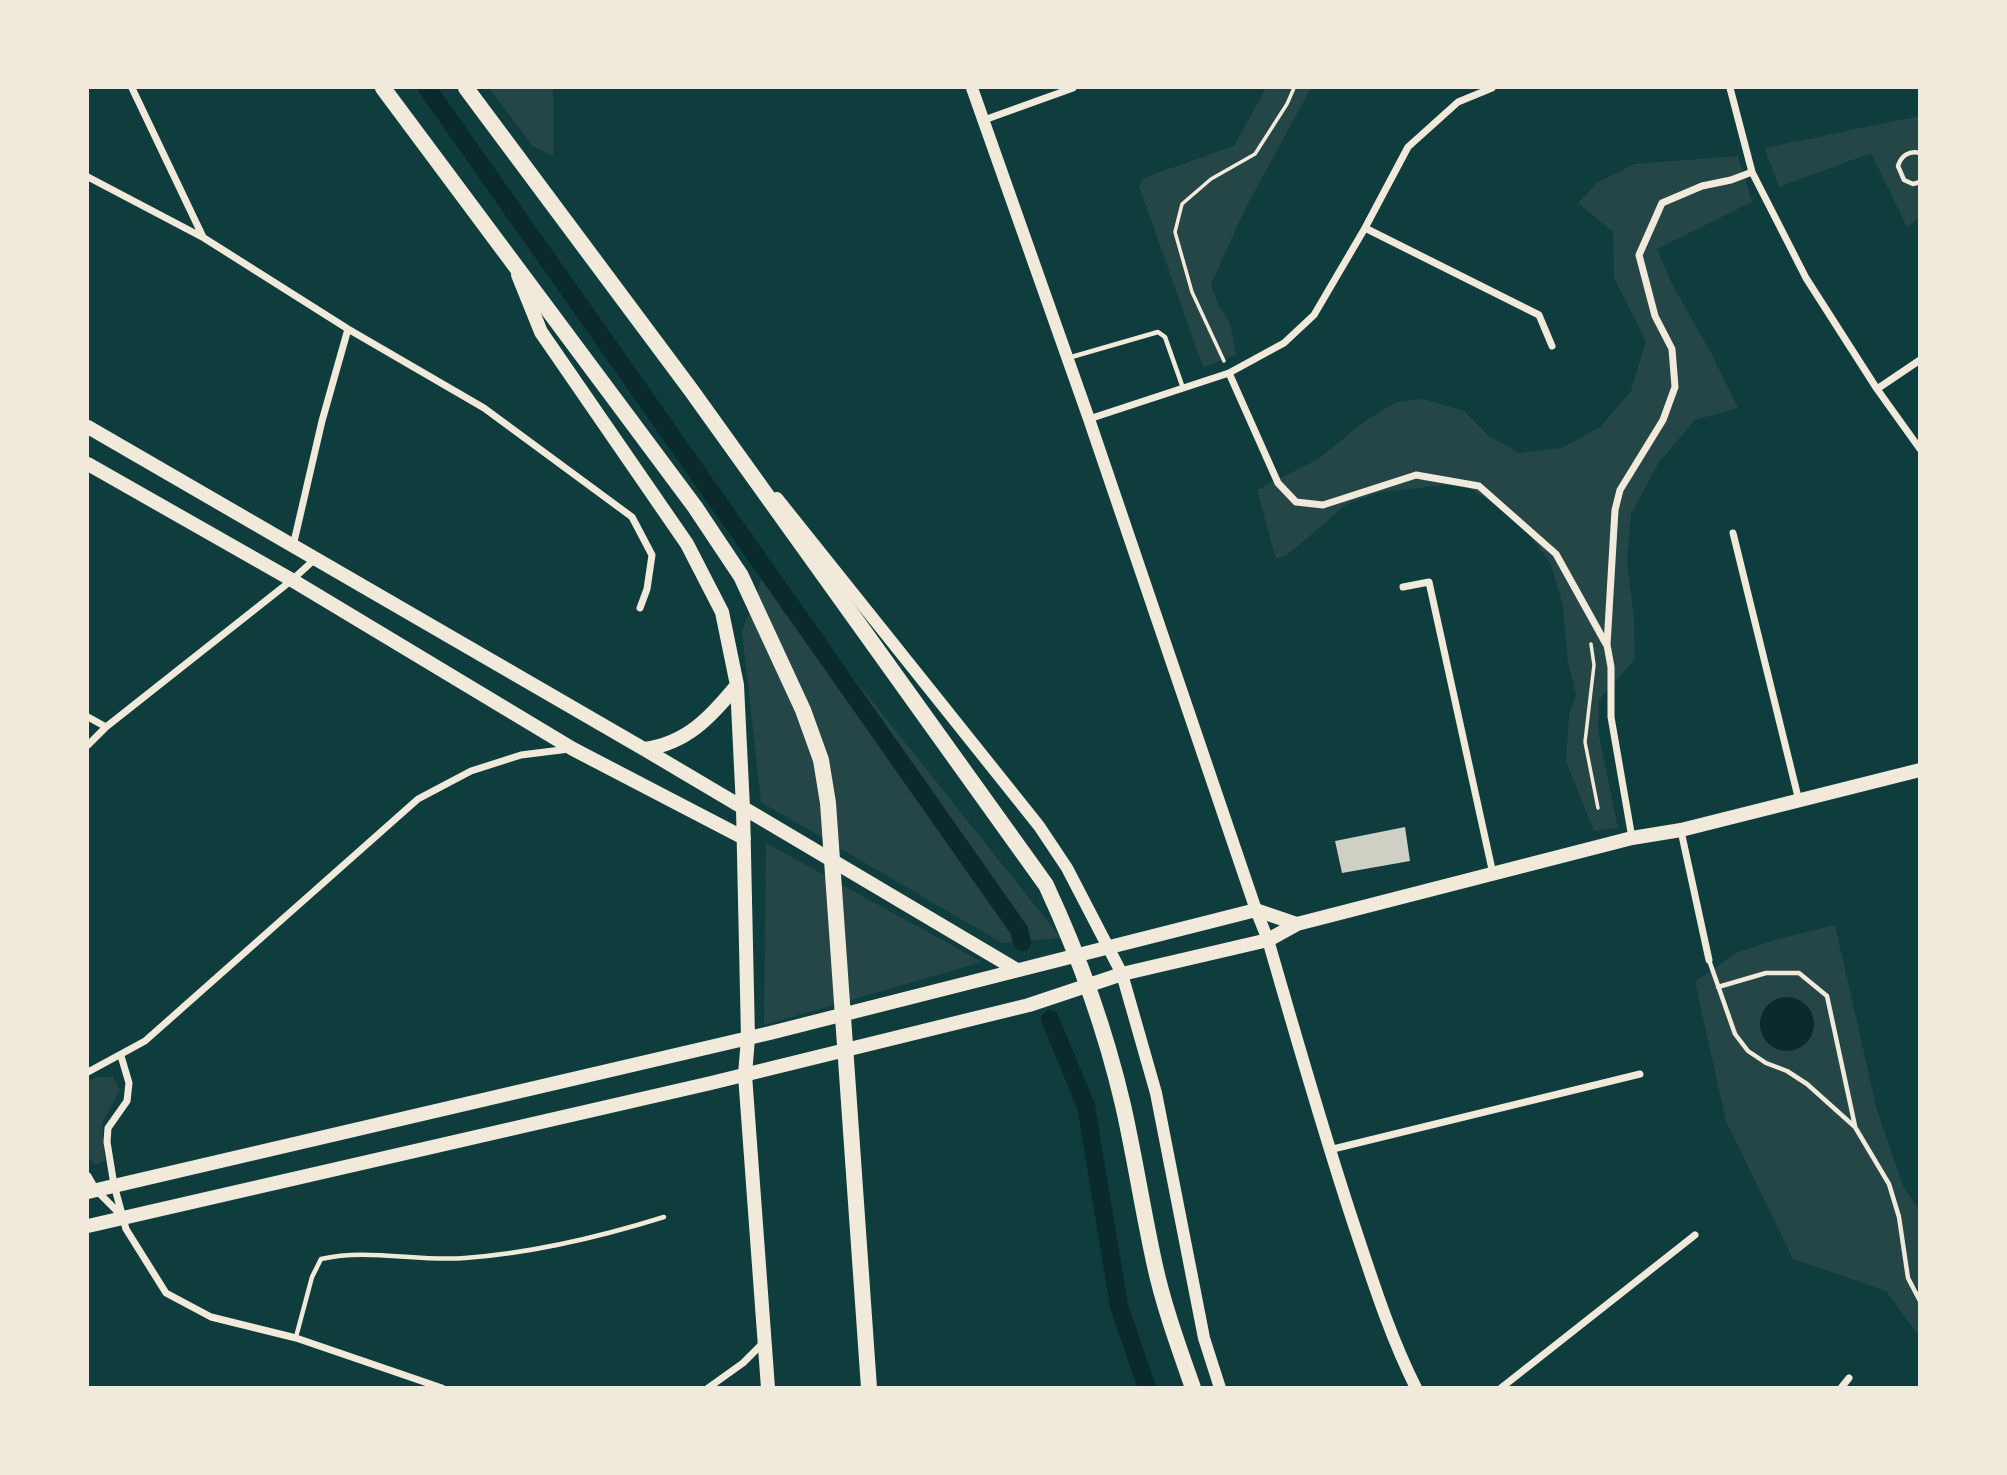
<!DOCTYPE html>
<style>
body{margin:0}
#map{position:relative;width:2007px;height:1475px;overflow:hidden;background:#0f3d3e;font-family:"DM Sans",sans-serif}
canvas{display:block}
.frame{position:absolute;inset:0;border:89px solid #f1e9da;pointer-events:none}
</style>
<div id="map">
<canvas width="2007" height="1475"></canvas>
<div class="frame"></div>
</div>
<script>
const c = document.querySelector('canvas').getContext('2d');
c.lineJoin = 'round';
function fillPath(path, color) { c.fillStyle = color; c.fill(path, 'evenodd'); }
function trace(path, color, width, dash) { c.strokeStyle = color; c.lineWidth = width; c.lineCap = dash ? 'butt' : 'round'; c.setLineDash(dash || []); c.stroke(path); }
fillPath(new Path2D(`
 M 489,88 L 553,88 L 553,156 L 533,146 Z
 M 1266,88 L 1311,88 L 1245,209 L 1211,285 L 1217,302 L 1230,323 L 1236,355 L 1203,367 L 1139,186 L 1143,178 L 1234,146 Z
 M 1919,116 L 1919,218 L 1907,227 L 1871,153 L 1779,187 L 1765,148 Z
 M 1738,156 L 1752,202 L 1657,249 L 1672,284 L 1711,353 L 1738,408 L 1695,420 L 1659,462 L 1631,514 L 1627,561 L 1634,619 L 1635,659 L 1599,700 L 1598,731 L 1618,828 L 1594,831 L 1566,761 L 1569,716 L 1576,695 L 1568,661 L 1563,606 L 1550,562 L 1518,520 L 1462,483 L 1381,492 L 1347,504 L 1287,555 L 1276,559 L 1257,490 L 1318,459 L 1365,421 L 1397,402 L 1423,399 L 1464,411 L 1489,436 L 1519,453 L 1562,448 L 1600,427 L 1631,391 L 1646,341 L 1614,278 L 1613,232 L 1578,203 L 1598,182 L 1635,164 Z
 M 766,568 L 1061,938 L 1002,943 L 761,802 L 742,632 Z
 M 766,843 L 982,962 L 764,1025 Z
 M 1835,925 L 1877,1110 L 1903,1186 L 1919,1210 L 1919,1336 L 1886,1291 L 1793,1259 L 1726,1121 L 1695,982 L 1736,953 L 1778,939 Z
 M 98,1077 L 113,1077 L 120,1090 L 102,1123 L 105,1160 L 96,1165 L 88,1157 L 88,1081 Z`), '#244646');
fillPath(new Path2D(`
 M1760 1024a27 27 0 1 1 54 0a27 27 0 1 1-54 0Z`), '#0a2a2b');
trace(new Path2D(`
 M 427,88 L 1019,930 L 1022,942
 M 1050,1019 L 1086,1106 L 1119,1306 L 1147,1388`), '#0a2a2b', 18);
fillPath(new Path2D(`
 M 1405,827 L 1410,861 L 1342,873 L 1335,841 Z`), '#cfcfc3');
trace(new Path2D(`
 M 1224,361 L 1192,292 L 1175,232 L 1182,204 L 1211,179 L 1255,154 L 1287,104 L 1294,88
 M 1591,644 L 1594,665 L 1585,742 L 1598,808`), '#f1e9da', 3.5);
trace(new Path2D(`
 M 1920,153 C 1909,150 1901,156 1898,166 L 1904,180 L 1913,184 L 1920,182
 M 1068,358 L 1158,332 L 1165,337 L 1183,388
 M 1709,960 L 1735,1034 L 1748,1051 L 1766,1063 L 1787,1071 L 1807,1084 L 1855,1127 L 1889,1184 L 1899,1217 L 1908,1278 L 1920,1301
 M 1718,987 L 1766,973 L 1799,973 L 1827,996 L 1855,1126
 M 296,1337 L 312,1277 L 321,1259 C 368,1248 418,1262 465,1258 C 533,1253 600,1237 664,1217`), '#f1e9da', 4.5);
trace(new Path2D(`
 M 132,88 L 203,237
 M 1730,88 L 1752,172 L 1806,278 L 1877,389 L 1920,449
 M 984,120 L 1073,88
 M 88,177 L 204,238 L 348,329 L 484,408 L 632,517 L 652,555 L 647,589 L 640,608
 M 1365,228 L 1539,315 L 1552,346
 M 1229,373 L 1278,483 L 1296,502 L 1323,505 L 1416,475 L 1479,486 L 1556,554 L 1606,644
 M 1877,389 L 1920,360
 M 1089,419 L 1229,373 L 1284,343 L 1314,315 L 1365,228 L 1408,147 L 1458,102 L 1492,88
 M 1733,533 L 1799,801
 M 293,546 L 322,421 L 348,329
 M 1403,587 L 1429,582 L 1493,874
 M 88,717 L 106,727
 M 88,745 L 106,727 L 292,580 L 315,559
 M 1681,831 L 1709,960
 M 1632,838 L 1611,717 L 1611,667 L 1607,645 L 1615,510 L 1620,490 L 1663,420 L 1675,387 L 1672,349 L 1655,316 L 1639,255 L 1662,203 L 1702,186 L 1731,180 L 1752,172
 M 121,1056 L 129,1083 L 127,1101 L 108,1128 L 107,1142 L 114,1185 L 126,1229 L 166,1293 L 211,1317 L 296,1338 L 442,1388
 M 88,1072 L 145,1041 L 418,799 L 471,771 L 521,755 L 569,749
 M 1329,1150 L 1640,1074
 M 88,1176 L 96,1190 L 121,1215
 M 708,1388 L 743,1363 L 763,1343
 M 1501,1388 L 1695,1235
 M 1841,1388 L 1849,1378`), '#f1e9da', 7);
trace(new Path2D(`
 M 972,88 L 1089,419 L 1256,910 L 1268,940 C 1296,1036 1323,1132 1355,1228 C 1373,1282 1390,1336 1416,1388
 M 777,498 L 1039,826 L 1067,868 L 1122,974 L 1156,1093 L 1204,1338 L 1220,1388`), '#f1e9da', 12);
trace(new Path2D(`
 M 518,275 L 541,332 L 687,544 L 722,612 L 737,685 L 743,808 L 748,1038 L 745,1075 L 768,1388
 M 88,427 L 644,749 L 1017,970
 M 88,464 L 292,580 L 573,749 L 744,838
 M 644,749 C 686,744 711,717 737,685
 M 88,1192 L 770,1033 L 1256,910 L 1297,924
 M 88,1226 L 711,1083 L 1029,1005 L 1122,974 L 1268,940 L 1297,924 L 1632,838 L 1681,830 L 1920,770`), '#f1e9da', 14);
trace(new Path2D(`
 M 383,88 L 695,507 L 741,576 L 803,710 L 821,760 L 828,803 L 869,1388
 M 466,88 L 691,390 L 1046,885 C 1079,956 1105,1028 1123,1105 C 1135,1158 1143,1212 1155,1266 C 1164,1307 1179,1348 1193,1388`), '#f1e9da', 16);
</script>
